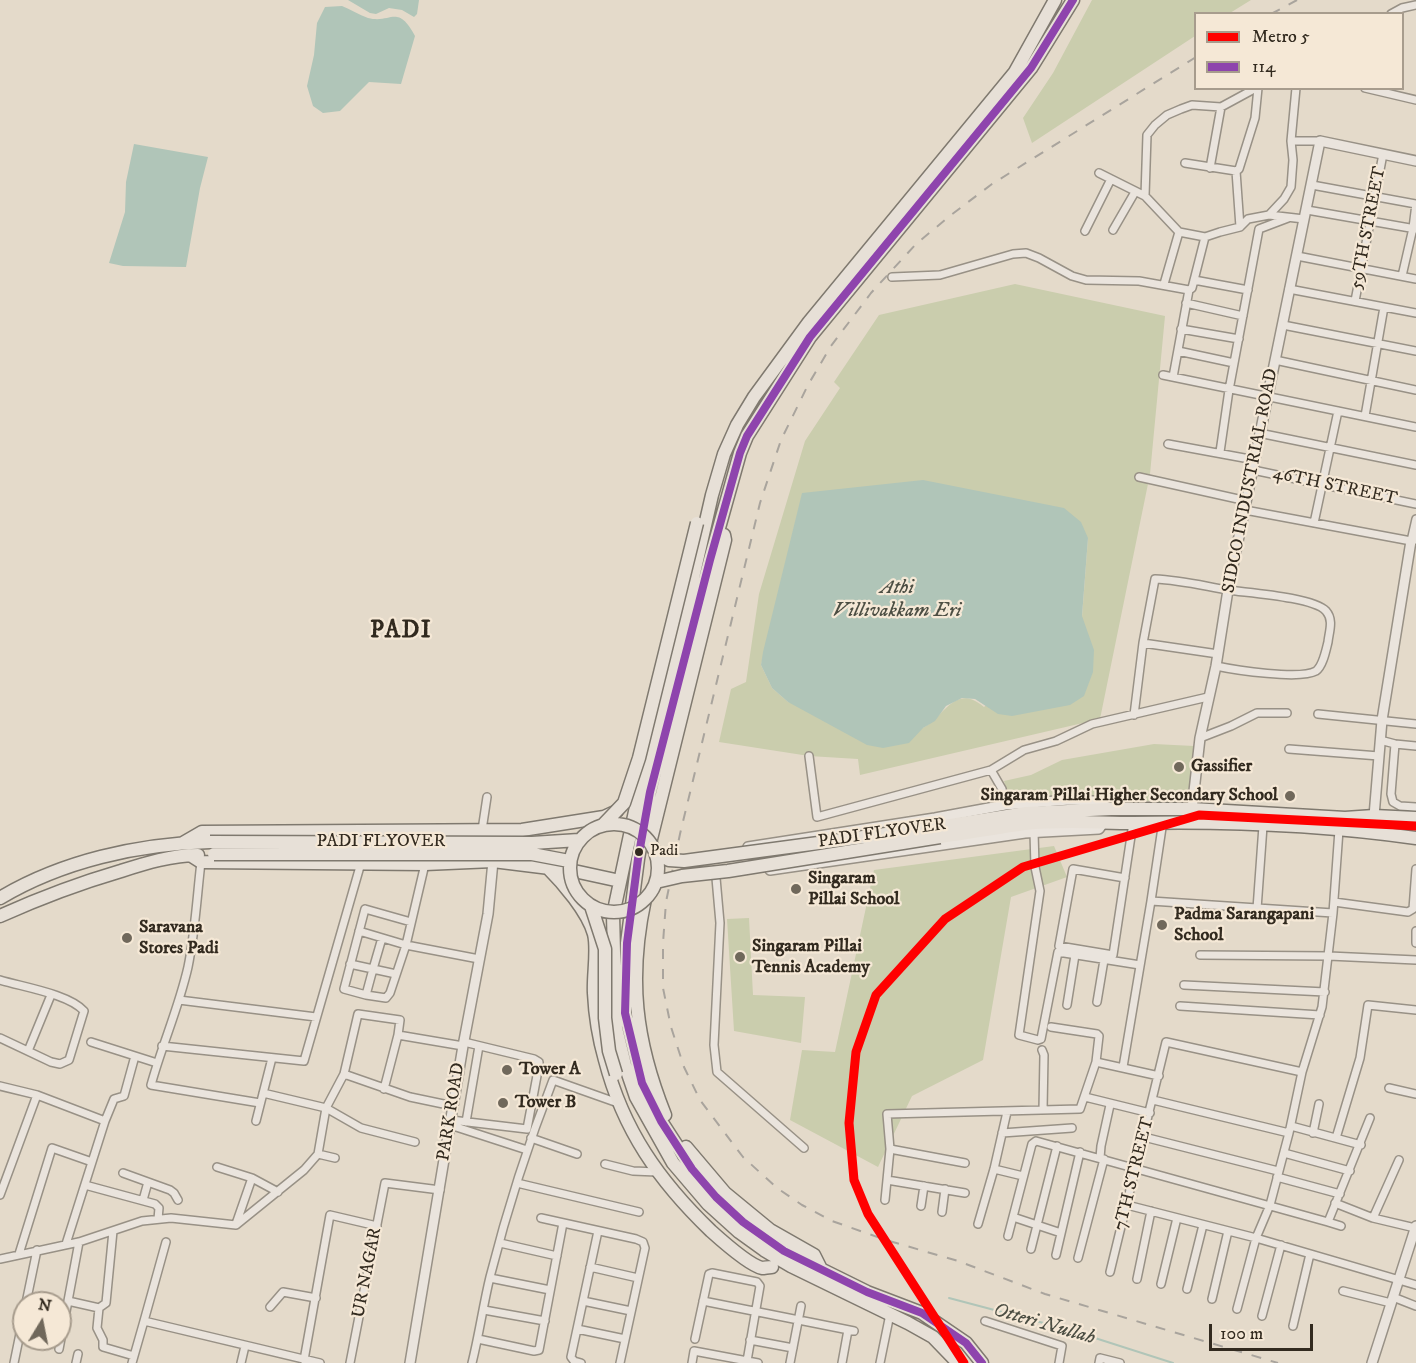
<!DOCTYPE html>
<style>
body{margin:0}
#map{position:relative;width:1416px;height:1363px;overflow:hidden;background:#e4daca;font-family:"IM FELL DW Pica",serif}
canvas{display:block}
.legend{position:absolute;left:1194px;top:12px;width:210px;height:78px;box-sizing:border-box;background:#f5e8d6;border:2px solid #a79c8d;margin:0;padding:8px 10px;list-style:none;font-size:18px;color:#322a1f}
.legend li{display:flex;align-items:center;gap:12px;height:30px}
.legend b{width:30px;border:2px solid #a79c8d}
.north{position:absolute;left:12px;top:1291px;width:60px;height:60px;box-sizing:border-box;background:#f5e8d6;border:2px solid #a79c8d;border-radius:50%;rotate:10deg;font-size:16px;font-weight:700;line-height:24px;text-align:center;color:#322a1f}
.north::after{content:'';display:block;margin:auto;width:21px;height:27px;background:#70685b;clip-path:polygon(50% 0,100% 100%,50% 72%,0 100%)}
.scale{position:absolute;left:1209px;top:1324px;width:104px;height:27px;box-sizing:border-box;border:3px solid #322a1f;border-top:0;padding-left:8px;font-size:18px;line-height:21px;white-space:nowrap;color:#322a1f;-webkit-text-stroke:4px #f5e8d6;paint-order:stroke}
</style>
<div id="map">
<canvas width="1416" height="1363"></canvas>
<ul class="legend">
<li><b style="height:8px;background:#f00"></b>Metro 5</li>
<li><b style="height:8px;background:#8e44ad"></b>114</li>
</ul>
<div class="north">N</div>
<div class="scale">100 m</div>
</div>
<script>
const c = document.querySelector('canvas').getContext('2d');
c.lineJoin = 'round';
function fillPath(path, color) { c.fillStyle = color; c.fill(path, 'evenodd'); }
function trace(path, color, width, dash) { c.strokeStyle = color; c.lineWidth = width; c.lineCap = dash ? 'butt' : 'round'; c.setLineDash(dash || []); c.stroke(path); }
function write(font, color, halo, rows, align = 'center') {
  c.font = font + ' "IM FELL DW Pica",serif'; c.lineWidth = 4.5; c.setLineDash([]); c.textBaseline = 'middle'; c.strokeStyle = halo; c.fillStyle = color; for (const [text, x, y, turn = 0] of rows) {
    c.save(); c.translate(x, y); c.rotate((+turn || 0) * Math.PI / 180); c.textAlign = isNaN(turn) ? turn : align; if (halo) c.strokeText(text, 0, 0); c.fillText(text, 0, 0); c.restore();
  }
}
fillPath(new Path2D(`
 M 1092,0 L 1251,0 L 1230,13 L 1196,14 L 1195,36 L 1032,143 L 1023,118 L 1053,73 Z
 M 1015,284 L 1165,316 L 1150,474 L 1100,719 L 860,775 L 858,759 L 809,756 L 719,742 L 731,689 L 746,682 L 759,594 L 805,441 L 840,388 L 834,382 L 879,315 ZM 803,493 L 1088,538 L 1082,617 L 984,707 C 955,683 946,715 923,728 L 788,702 L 772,688 L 761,665 Z
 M 1154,744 L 1194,746 L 1187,804 L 1098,797 L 1009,798 L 1004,781 L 1031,775 L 1062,760 Z
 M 1054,846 L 1067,877 L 1011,897 L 983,1060 L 912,1096 L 878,1167 L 790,1120 L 802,1050 L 835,1052 L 874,870 Z
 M 749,918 L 753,995 L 805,997 L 801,1043 L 734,1031 L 727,919 Z`), '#cacdad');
fillPath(new Path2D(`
 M 348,0 L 419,0 L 417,14 L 414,17 L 402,10 L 389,8 L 376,14 L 370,13 Z
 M 342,6 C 350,9 359,15 368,18 C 392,24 397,3 415,36 L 401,84 L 369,82 L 340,111 L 323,113 L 313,106 L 307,86 L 314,55 L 317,23 L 325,7 Z
 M 134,144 L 208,157 L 200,188 L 186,267 L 123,266 L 109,263 L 125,212 L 126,182 Z
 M 923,480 L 1064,508 L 1081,522 L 1088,538 L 1082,616 L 1094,650 L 1093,672 L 1084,696 L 1070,705 L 1012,716 L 998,714 L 975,699 L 962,698 L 946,706 L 935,721 L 923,728 L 909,743 L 883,748 L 867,745 L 788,702 L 772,688 L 761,665 L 763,652 L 802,493 Z`), '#b0c5b8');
trace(new Path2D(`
 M 949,1298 L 1070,1330 L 1173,1363`), '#b0c5b8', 2);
const minor = new Path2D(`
 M 1391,14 L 1402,8 L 1416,5
 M 1256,88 L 1221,107 L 1192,105 L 1181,109 L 1167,115 L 1155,125 L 1147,135 L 1145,196 L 1179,232 L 1205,237 L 1220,232 L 1240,227 L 1248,219 L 1269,215 L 1284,199 L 1291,187 L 1293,160 L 1291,141 L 1296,88
 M 1365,88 L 1416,100
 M 1291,141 L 1320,141
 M 1185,163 L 1236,171 L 1239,169 L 1255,118 L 1258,88
 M 1210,168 L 1221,107
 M 1236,171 L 1240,227
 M 1099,173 L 1145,196
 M 1312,185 L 1416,204
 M 1307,210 L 1416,229
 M 1269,215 L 1304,219
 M 1113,230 L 1135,192
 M 1085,231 L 1111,179
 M 1297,256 L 1416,279
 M 1402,276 L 1413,228 L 1416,204
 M 892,277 L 940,275 L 1013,254 L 1026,253 L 1039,258 L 1072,276 L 1086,280 L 1139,281 L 1189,290 L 1192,288 L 1205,237
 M 1194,280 L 1248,290
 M 1164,284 L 1179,232
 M 1289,289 L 1416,313
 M 1355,301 L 1383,154
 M 1186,303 L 1243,316
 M 1283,325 L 1416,351
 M 1181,329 L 1239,339
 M 1178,351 L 1234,363
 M 1275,360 L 1416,390
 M 1163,375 L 1416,427
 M 1173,377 L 1189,290
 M 1365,416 L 1384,307
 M 1259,433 L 1416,465
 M 1168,444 L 1255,460
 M 1220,452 L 1229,390 L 1259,229 L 1288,218
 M 1253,470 L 1416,504
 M 1139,477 L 1247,501
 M 1245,510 L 1411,541 L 1416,519
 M 1314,523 L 1338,411
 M 1143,643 L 1218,654
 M 1318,714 L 1416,724
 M 1134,715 L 1143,643 L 1155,579 C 1180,580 1204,586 1228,590 C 1248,593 1313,597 1326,611 C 1334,620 1329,632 1328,642 C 1326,650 1323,666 1316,671 C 1300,680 1235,670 1216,666
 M 1200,738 L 1231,726 L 1257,713 L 1287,713
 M 1380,740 L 1395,744 L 1416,746
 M 1395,744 L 1391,794 L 1393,802 L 1400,806 L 1416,807
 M 1289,749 L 1379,756
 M 809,756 L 817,817 L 991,770
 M 1005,805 L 1002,789 L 991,770 L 1024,750 L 1056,741 L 1092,724 L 1208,697
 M 482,830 L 487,797
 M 1034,832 L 1035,867 L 1040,891 L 1019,1035 L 1038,1040 L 1041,1039 L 1058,952 L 1140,965
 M 201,862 C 197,896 195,933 188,967 C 179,1007 162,1045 151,1085 L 260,1103
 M 716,878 L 720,923 L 714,1045 L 717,1072 L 804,1148
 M 1125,878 L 1073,869 L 1059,946 L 1113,955 L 1133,823
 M 1151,901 L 1333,913
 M 1334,902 L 1408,912 L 1413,909 L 1416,869
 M 1257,909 L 1263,826
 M 359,931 L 406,945 L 479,959
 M 1416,931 L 1416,943
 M 1200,955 L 1329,956 L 1416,960
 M 350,964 L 373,969 L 382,938
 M 396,974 L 373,969 L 366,995 L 386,998 L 390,993 L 406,945 L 425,864
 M 0,980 C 23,987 69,994 84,1011 L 69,1060 L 60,1064 L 51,1062 L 0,1038
 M 1184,985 L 1325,992
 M 366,995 L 344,989 L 365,909 L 411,922
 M 179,1000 L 316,1017
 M 1097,1002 L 1104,960
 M 1067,1005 L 1075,955
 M 1180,1006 L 1320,1015
 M 91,1042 L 135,1056
 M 162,1046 L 304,1061 L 361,863
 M 1042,1050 L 1044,1055 L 1043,1110
 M 28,1051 L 51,995
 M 1096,1062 L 1159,1076
 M 1123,1067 L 1151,901 L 1163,821
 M 344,1074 L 410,1097 L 453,1106
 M 0,1086 L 37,1095 L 105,1121
 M 1389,1088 L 1416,1094
 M 384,1089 L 398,1035
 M 263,1093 L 326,1108 L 361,1128 L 415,1142
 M 1085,1097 L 1150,1113
 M 1153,1100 L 1289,1133
 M 451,1120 L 527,1129 L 539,1065 L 539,1062 L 534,1059 L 464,1042
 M 256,1121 L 272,1058
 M 466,1122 L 479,1046
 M 450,1125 L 527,1150
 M 1291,1126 L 1361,1145
 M 1002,1133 L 1072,1128
 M 1313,1133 L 1319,1104
 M 1144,1137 L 1278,1171
 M 531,1138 L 577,1154
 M 1336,1138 L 1360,1058 L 1368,1005 L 1416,1010
 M 890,1149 L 887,1180 L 965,1193
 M 1284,1153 L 1350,1171
 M 318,1154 L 335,1158
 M 1100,1158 L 1101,1146 L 1110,1105
 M 965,1163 L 890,1149 L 887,1114 L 1080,1109 L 1096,1062 L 1099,1036 L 1097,1034 L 1051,1027
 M 605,1164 L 633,1171 L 657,1172
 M 217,1167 L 252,1178 L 278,1192
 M 994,1169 L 1023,1176
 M 123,1173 L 170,1190 L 174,1193 L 178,1200
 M 1277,1177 L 1340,1194
 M 517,1183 L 639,1212
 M 85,1185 L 155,1204 L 159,1208 L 158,1219
 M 0,1195 L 37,1095
 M 143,1200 L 148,1182
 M 885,1200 L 887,1180
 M 1335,1203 L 1373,1218 L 1415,1228
 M 1127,1205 L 1256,1238 L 1416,1285
 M 921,1206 L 924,1186
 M 942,1212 L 945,1189
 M 1013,1217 L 1061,1233
 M 541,1218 L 636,1239 L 643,1242 L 645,1248 L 620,1363
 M 1373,1218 L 1399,1160
 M 1328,1222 L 1341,1226
 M 236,1224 L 252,1178
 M 978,1224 L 994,1169 L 1007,1112
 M 1008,1236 L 1032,1144 L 1036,1141 L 1328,1222 L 1370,1118
 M 500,1243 L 557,1256
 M 66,1244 L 105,1121 L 114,1099 L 124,1096 L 135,1056 L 157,1063
 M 1031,1249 L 1057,1146
 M 19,1254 L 52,1148 L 92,1162
 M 1056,1255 L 1080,1152
 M 1078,1258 L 1104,1159
 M 0,1259 L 79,1242 L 142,1221 L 171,1218 L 236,1225 L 304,1170 L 318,1154 L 326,1108 L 344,1074 L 358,1014 L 400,1020 L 398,1035 L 463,1046
 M 590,1267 L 638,1278
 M 1110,1272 L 1166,1042 L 1302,1072
 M 490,1278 L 550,1290
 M 1137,1279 L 1151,1211
 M 1161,1284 L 1177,1218
 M 1187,1289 L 1203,1225
 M 1343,1291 L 1391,1303
 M 1393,1297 L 1416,1306
 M 1212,1299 L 1228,1231
 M 68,1301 L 99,1308 L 106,1303 L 113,1231
 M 583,1301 L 631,1311
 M 703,1301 L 854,1331
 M 26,1303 L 37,1250
 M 270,1307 L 283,1292 L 316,1298
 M 99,1308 L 97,1328 L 103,1340 L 103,1347 L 134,1356
 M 1237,1309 L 1256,1238 L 1270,1205 L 1289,1133 L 1302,1072 L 1322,1007 L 1333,913 L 1339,830
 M 484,1310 L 545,1321
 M 1262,1316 L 1281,1245
 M 144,1321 L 166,1242
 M 985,1321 L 1062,1346 L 1059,1363
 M 1293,1326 L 1310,1254
 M 577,1329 L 625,1339
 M 478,1339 L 534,1351 L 539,1350 L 563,1223
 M 695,1339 L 709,1274 L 712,1273 L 757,1282 L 760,1286 L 747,1361
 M 750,1340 L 793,1348
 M 59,1349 L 79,1242
 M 304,1360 L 330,1215 L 377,1226
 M 14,1363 L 24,1314
 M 76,1363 L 78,1354
 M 132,1363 L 144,1321 L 320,1363
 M 241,1363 L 245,1346
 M 350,1363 L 385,1183 L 440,1190
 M 472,1363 C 479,1335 483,1306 490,1277 C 507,1210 528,1144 553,1080 L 618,1103
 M 581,1363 L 574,1361 L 571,1357 L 598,1231
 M 692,1363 L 694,1351 L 758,1363
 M 790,1363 L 801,1306
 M 842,1363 L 848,1330
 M 880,1363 L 890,1314
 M 1099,1363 L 1100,1358 L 1120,1363`);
const tertiary = new Path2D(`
 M 1374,816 L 1382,720 L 1411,541 L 1416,538
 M 1187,821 L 1192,809 L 1200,738 L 1216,666 L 1228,590 L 1320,141 L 1416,161
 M 748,847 L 935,818 L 1005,805 L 1069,800 L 1093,801 L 1110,808
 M 770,870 L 1025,833 L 1099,829 L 1104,822
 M 410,1363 L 463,1046 L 488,914 L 493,861
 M 1372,1363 L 1416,1226`);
const primary = new Path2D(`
 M 938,827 L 1026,813 L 1111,809 L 1192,809 L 1345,818 L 1374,816 L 1416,818
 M 940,837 C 968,833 997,828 1025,824 C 1062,820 1098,823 1134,823 C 1228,821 1323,825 1416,838
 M 183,843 L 202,832 L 522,830 L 604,817 L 617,811
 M 650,843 L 725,540 L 724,535
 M 190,855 L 201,862 L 425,864 L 493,861 L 574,871 L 620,881
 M 547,867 C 563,883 588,912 594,934 C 598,950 593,975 594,993 C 595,1014 599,1039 605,1060 C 623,1130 659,1181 711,1231 C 721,1240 749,1265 762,1268 C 765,1268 768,1267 772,1267
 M 0,898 C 62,861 138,844 210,842
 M 645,899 C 628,978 635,1040 665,1115
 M 0,916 C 40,898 80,883 121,871 C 146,863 172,855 198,855
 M 686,1147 L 725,1193 L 770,1230 L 814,1255 L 821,1269
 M 958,1363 L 933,1337 L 908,1323 L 791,1266 L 764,1250 L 739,1232 L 708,1204 L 673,1163 L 636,1097 L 625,1065 L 616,1028 L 613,915 L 637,802 L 670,678 L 712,495 L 724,454 L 737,425 L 754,397 L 809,322 L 1015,72 L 1055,0
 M 982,1363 L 966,1343 L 922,1313 L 867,1292 L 784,1251 L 743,1222 L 716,1197 L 692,1169 L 661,1121 L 642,1083 L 625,1013 L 627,943 L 638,859 L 650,792 L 710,560 L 740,453 L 747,436 L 810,337 L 1031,68 L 1073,0`);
trace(minor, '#989186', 10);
trace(tertiary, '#989186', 12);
trace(primary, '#7f796f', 15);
trace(minor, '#eae4dd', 7);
trace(tertiary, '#eae4dd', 9);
trace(primary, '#e7e0d7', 12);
trace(new Path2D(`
 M 1271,14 L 1297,0
 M 1196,57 L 992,184 L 951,215 L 916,244 L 871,293 L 831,346 L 808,385 L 781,440 L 760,503 L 680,834 L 666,902 L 663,943 L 663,988 L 671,1027 L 684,1067 L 700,1100 L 743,1157 L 777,1188 L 802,1205 L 832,1221 L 886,1240 L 958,1261 L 1045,1294 L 1278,1363`), '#a9a49d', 2, [10, 10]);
const primaryBridge = new Path2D(`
 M570 868a44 44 0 1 1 88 0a44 44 0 1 1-88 0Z
 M 603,825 L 624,803 L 639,758 L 697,523
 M 210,842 L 532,843 L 579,840
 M 655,852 L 669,860 L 684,861 L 938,827
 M 214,854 L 532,854 L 569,861
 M 656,882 L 682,876 L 728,871 L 940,837
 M 591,906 L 605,949 L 605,1018 L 609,1051 L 616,1074`);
trace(primaryBridge, '#7f796f', 15, []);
trace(primaryBridge, '#e7e0d7', 12);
trace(new Path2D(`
 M 982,1363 L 966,1343 L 922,1313 L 867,1292 L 784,1251 L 743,1222 L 716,1197 L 692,1169 L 661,1121 L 642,1083 L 625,1013 L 627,943 L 638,859 L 650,792 L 710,560 L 740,453 L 747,436 L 810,337 L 1031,68 L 1073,0`), '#8e44ad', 8);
trace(new Path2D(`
 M 964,1363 L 868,1214 L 854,1180 L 849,1123 L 856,1052 L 876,995 L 945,919 L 1023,867 L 1199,815 L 1416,826`), '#f00', 9);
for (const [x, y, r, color] of [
 [1179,767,6,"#70685b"],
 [1290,796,6,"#70685b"],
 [639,852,5,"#322a1f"],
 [796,889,6,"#70685b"],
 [1162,925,6,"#70685b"],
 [127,938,6,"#70685b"],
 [740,957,6,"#70685b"],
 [507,1070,6,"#70685b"],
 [503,1103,6,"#70685b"]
]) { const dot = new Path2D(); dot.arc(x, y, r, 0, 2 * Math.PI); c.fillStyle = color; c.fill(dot); trace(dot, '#f5e8d6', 2); }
write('16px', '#322a1f', '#f5e8d6', [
 ["Padi",650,852]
], 'left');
write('18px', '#322a1f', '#f5e8d6', [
 ["59TH STREET",1369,228,-79],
 ["SIDCO INDUSTRIAL ROAD",1251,481,-79],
 ["46TH STREET",1335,487,12],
 ["PADI FLYOVER",882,834,-8],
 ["PADI FLYOVER",381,842],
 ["PARK ROAD",452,1112,-81],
 ["7TH STREET",1135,1174,-76],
 ["UR NAGAR",368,1273,-79]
]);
write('bold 18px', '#322a1f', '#f5e8d6', [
 ["Gassifier",1191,767],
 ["Singaram Pillai Higher Secondary School",1278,796,"right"],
 ["Singaram",808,879],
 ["Pillai School",808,900],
 ["Padma Sarangapani",1174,915],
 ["School",1174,936],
 ["Saravana",139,928],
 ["Stores Padi",139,949],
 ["Singaram Pillai",752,947],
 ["Tennis Academy",752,968],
 ["Tower A",519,1070],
 ["Tower B",515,1103]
], 'left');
write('italic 20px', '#4c4e43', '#f5e8d6', [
 ["Athi",897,589],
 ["Villivakkam Eri",897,612],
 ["Otteri Nullah",1044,1325,16]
]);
c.letterSpacing = '1.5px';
write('bold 24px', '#322a1f', '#f5e8d6', [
 ["PADI",401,632]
]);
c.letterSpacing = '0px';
</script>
